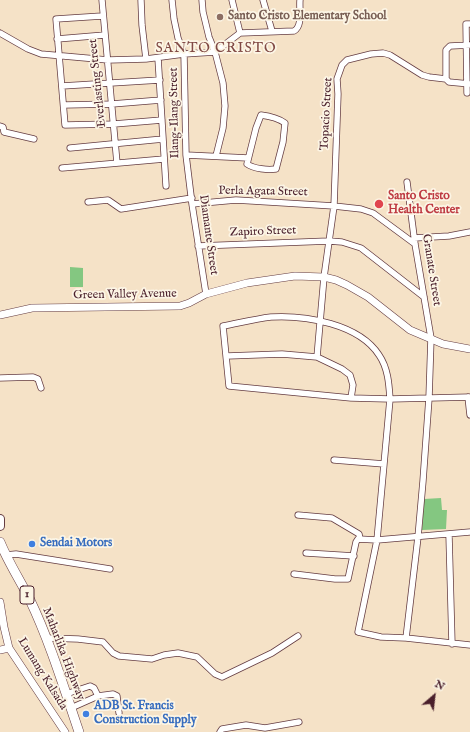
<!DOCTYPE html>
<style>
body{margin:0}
#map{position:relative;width:470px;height:732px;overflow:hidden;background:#f5e2c7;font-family:"IM FELL English",serif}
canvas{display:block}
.north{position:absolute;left:414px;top:676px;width:40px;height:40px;-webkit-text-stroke:3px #fcf5e5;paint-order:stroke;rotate:28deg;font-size:11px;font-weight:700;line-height:16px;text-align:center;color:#4a1f2b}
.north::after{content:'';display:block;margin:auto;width:14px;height:18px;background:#4a1f2b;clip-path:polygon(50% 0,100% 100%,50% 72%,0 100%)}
</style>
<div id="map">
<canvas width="470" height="732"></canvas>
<div class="north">N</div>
</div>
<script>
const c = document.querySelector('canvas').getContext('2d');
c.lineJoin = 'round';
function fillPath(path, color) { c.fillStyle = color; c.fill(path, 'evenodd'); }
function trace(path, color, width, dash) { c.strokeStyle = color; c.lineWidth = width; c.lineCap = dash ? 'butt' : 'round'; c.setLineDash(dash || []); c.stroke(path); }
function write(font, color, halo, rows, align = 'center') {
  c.font = font + ' "IM FELL English",serif'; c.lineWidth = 3.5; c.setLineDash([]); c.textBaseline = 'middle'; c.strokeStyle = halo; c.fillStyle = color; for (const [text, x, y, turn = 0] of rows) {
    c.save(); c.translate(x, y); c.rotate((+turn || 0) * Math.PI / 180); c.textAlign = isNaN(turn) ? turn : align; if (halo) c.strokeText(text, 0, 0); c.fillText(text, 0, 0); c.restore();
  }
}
fillPath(new Path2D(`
 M 70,267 L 83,268 L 83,287 L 70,287 Z
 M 441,498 L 442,510 L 447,510 L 446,529 L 422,530 L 424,499 Z`), '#84c781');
const minor = new Path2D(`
 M 102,0 L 117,163
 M 141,0 L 142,25 L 146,59
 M 172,0 L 174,19 L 178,38 L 184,54 L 186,155 L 192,204 L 206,294
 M 202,0 L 203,12 L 209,37 L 215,52 L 223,83 L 225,106 L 223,128 L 216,156
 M 232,0 L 240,33
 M 263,0 L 272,31
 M 102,16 L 56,19 L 65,125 L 114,124 L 162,120
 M 0,33 L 28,49 L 41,54 L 108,60 L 146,59 L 184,54 L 215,52 L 240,33 L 294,31 C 303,26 299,9 300,0
 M 57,39 L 105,35
 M 158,58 L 166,186
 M 446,79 L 446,50 L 450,46 L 470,45
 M 446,79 L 449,82 L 470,84
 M 62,86 L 160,80
 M 467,93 L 466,24 L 470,24
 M 64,105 L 112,104 L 161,100
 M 261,115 C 269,116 278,118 285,123 L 283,142 L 276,169 C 268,170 254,169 247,164 L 256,128 Z
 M 0,126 L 3,127 L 4,132 L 34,139
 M 70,148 L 163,139
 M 186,155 L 248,158
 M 62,168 L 164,159
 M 88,202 L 108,200 L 121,209 L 192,198
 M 192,204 L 236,200 L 334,206 L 361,209 L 373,213 L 415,244
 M 414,238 L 449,236 L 470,232
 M 198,246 L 329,241 L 342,242 L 361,248 L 424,297
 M 227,356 L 282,354 L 317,357 L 342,369 L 350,375 L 353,385 L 351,398
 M 317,357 L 324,277 L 334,206 L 338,94 L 337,79 L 342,65 L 347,60 L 371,54 L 383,53 L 390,55 L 422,75 L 429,77 L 446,79
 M 0,378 L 33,377 L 38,379 L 41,388
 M 468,397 L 470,415
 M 470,397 L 390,399 L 351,398 L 229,386 L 223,326 C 239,323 255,319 271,317 C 306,315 359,324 379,355 C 388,368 389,384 390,399 L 377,540 L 358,632 L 381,637 L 406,638 L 470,645
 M 334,460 L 384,464
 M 298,515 L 332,518 L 359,534 L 360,539
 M 449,535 L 452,644
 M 306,553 L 354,556
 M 6,555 L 16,554 L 110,569
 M 294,574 L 335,579 L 348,579 L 356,542 L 358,539 L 377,540 L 470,532
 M 46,638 L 78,639 L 103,642 L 113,653 L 119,656 L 152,659 L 164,655 L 178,653 L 197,657 L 215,674 L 222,677 L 272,653 L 298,636
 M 406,638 L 418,537 L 423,481 L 429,398 L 431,338 L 415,244 L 407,182
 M 66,694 L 90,686 L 94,688 L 98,696 L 113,694 L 117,696 L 119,713
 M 71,708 L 98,696
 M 220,732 L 222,729 L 246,725 L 265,728 L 299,722`);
const tertiary = new Path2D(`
 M 0,315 L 32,308 L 180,306 L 189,303 L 206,294 L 247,283 L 295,276 L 324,277 L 336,280 L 347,285 L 368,297 L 410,330 L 443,344 L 470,349
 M 0,602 L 4,627 L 9,648 L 65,732
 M 0,650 L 9,648`);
const secondary = new Path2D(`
 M 0,519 L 0,526`);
const primary = new Path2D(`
 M 0,542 C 8,562 20,580 30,600 C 50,642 64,688 79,732`);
trace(minor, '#643c42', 7);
trace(tertiary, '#643c42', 8);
trace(secondary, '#643c42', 10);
trace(primary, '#643c42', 10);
trace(minor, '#fff', 5.5);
trace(tertiary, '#fff', 7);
trace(secondary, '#fff', 8);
trace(primary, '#fff', 9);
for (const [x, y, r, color] of [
 [220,17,4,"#8d6e63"],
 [379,204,5,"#e0444e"],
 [32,544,4,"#3f7fe0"],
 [86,714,4,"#3f7fe0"]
]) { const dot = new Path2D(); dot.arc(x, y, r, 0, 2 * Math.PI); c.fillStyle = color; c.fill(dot); trace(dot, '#fcf5e5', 1.5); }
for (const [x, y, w] of [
 [27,595,14]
]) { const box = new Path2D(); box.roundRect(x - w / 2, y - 9, w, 18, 3); c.fillStyle = '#fcf5e5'; c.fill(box); trace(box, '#4a1f2b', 1); }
write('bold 11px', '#4a1f2b', null, [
 ["1",27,595]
]);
write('bold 12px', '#785e54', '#fcf5e5', [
 ["Santo Cristo Elementary School",228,17]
], 'left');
write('12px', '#4a1f2b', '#fcf5e5', [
 ["Everlasting Street",98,83,-96],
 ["Ilang-Ilang Street",175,113,-91],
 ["Topacio Street",327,114,-87],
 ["Perla Agata Street",263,192,1],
 ["Zapiro Street",263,232,-2],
 ["Diamante Street",208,235,82],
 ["Granate Street",431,270,81],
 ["Green Valley Avenue",125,295,-1],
 ["Maharlika Highway",63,654,69],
 ["Lumang Kalsada",42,674,58]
]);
write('bold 12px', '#be3a42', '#fcf5e5', [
 ["Santo Cristo",388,197],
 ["Health Center",388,211]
], 'left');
write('bold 12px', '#366cbe', '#fcf5e5', [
 ["Sendai Motors",40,544],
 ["ADB St. Francis",94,707],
 ["Construction Supply",94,721]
], 'left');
c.letterSpacing = '1px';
write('14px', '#814a45', '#fcf5e5', [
 ["SANTO CRISTO",216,49]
]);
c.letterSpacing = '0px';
</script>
